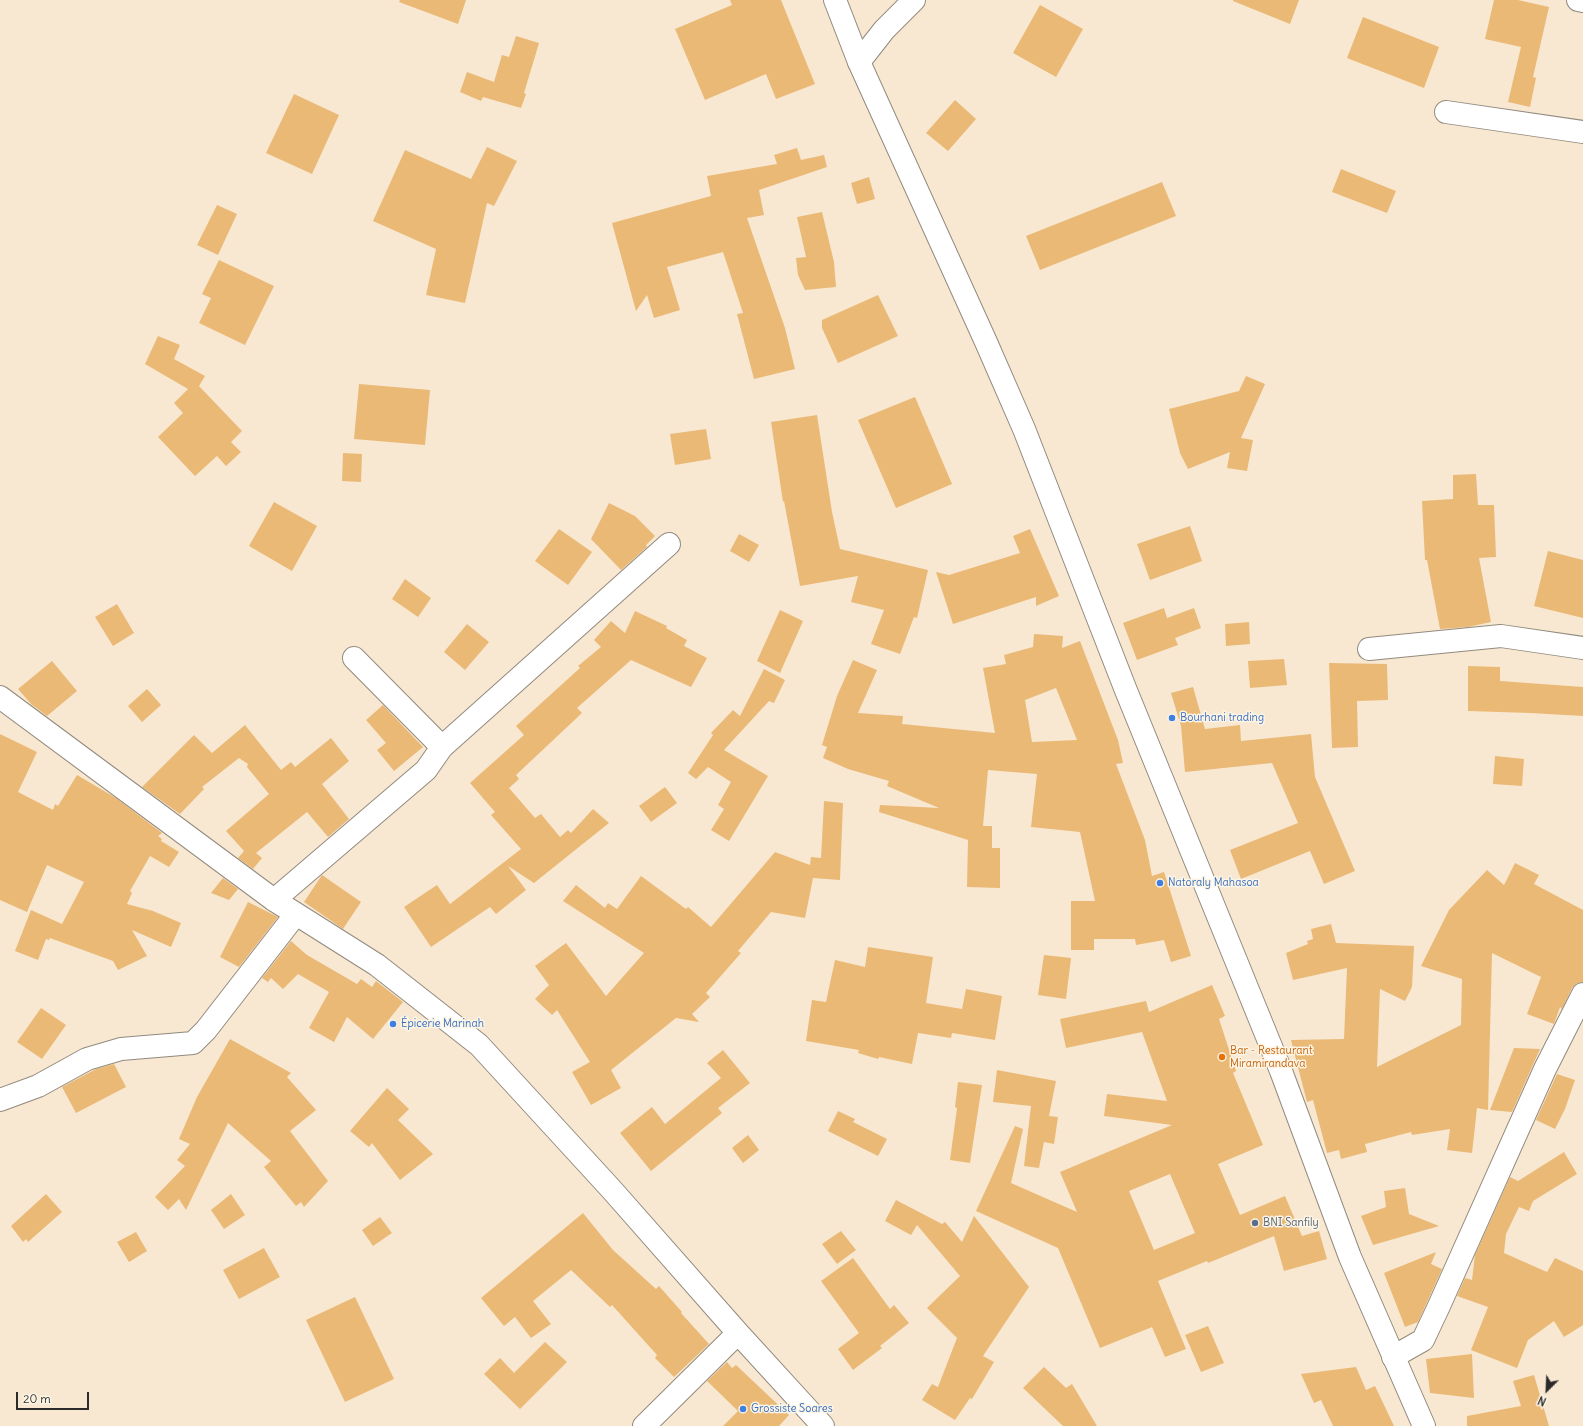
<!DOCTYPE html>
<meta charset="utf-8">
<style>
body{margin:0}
#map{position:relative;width:1583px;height:1426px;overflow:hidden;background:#f8e8d2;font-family:Delius,sans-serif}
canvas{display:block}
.north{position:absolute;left:1527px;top:1370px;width:40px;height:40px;-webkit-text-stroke:3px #fcf5e5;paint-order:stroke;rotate:204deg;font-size:11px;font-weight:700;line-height:16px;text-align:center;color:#2b2b2b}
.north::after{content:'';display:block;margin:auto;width:14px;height:18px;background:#2b2b2b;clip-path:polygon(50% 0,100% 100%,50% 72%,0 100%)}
.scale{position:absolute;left:16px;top:1392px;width:73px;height:18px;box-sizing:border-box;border:2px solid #2b2b2b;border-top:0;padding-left:5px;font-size:12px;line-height:14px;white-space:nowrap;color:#2b2b2b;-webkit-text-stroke:3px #fcf5e5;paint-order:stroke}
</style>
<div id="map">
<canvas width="1583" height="1426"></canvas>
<div class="north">N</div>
<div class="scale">20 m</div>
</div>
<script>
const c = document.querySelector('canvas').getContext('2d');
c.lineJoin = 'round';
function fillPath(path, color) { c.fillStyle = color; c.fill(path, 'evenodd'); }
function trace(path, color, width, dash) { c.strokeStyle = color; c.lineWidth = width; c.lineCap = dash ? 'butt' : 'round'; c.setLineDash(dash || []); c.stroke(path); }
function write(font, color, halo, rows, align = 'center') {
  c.font = font + ' Delius,sans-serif'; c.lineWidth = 3; c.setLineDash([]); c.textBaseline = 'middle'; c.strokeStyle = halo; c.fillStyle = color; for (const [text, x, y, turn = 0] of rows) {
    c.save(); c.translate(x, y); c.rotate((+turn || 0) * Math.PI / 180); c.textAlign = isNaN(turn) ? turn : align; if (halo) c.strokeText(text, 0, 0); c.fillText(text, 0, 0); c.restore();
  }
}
fillPath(new Path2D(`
 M 400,0 L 466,0 L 458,24 L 399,2 Z
 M 730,0 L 781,0 L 815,84 L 776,99 L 766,74 L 705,100 L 675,29 L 732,5 Z
 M 1233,0 L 1299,0 L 1290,24 L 1233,1 Z
 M 1494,0 L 1518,0 L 1549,7 L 1533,77 L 1536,78 L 1530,107 L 1508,102 L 1521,47 L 1485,39 Z
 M 1040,5 L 1083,29 L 1056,77 L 1013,53 Z
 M 1363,17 L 1439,47 L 1424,88 L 1347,58 Z
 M 516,36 L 539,43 L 524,93 L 526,94 L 521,108 L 483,97 L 481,101 L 460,92 L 467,72 L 494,82 L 502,55 L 509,57 Z
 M 294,94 L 339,115 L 312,174 L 266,153 Z
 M 955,100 L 976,119 L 948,151 L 926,133 Z
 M 487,147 L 517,161 L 494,206 L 487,203 L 465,303 L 426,295 L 436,249 L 373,221 L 405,150 L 471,179 Z
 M 797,148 L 801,160 L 824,155 L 827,167 L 759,190 L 764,215 L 747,218 L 785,328 L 795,369 L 754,379 L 737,314 L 743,313 L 723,252 L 667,267 L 680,310 L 654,318 L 647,295 L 636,311 L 612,223 L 711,196 L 707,176 L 777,164 L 774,155 Z
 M 1341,169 L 1396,191 L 1387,213 L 1332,192 Z
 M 869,177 L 875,199 L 857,204 L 851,183 Z
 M 1162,182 L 1176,216 L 1040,270 L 1026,236 Z
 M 217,205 L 237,214 L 218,255 L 197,245 Z
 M 822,212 L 834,262 L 836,287 L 805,290 L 798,275 L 796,258 L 806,257 L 797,217 Z
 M 219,260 L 274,286 L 245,345 L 199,323 L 211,298 L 202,294 Z
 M 878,295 L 898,336 L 838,363 L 822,328 L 822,320 Z
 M 158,336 L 180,345 L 174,359 L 205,376 L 199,386 L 242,431 L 231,442 L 241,452 L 226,466 L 217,456 L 195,476 L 158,437 L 183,413 L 174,403 L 188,389 L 145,364 Z
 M 1246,376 L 1265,384 L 1241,438 L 1253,440 L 1247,471 L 1227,468 L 1230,452 L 1188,469 L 1180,453 L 1169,409 L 1239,391 Z
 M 359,384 L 430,390 L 425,445 L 354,439 Z
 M 915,397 L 952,484 L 896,508 L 858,420 Z
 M 817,415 L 832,512 L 840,549 L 928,570 L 917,618 L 914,617 L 900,654 L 871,644 L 884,610 L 851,602 L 858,576 L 800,586 L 784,501 L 783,502 L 771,422 Z
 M 706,429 L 711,459 L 675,465 L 670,434 Z
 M 343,453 L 362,454 L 361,482 L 342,481 Z
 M 1476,474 L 1478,505 L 1494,505 L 1496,557 L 1479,558 L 1491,622 L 1468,627 L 1440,629 L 1427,560 L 1425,560 L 1422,501 L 1453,499 L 1453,475 Z
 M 274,502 L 317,526 L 292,571 L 249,546 Z
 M 609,503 L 635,516 L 655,536 L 646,545 L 647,547 L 621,570 L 591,539 Z
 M 1190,526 L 1202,561 L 1150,580 L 1137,544 Z
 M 559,529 L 592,552 L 568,585 L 535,561 Z
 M 1030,529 L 1059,596 L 1036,606 L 1036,597 L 953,624 L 936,572 L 949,575 L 1020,553 L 1013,536 Z
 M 739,534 L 759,545 L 749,562 L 730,551 Z
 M 1548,551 L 1583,560 L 1583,618 L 1534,606 Z
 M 405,579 L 431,598 L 418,617 L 392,599 Z
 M 117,604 L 134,633 L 113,646 L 95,617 Z
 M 1164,608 L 1167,618 L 1194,608 L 1201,628 L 1175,638 L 1178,645 L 1137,660 L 1123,623 Z
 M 780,610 L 803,621 L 780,673 L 757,661 Z
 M 635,611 L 667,626 L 666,628 L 687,640 L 684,646 L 707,658 L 691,687 L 631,660 L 577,708 L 582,713 L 516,775 L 519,779 L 509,788 L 535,818 L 541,814 L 560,837 L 568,830 L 571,833 L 593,809 L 609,823 L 534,883 L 508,866 L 526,890 L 496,914 L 490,907 L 431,947 L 404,907 L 437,885 L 450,904 L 521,849 L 491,815 L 495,812 L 470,783 L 524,735 L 516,726 L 580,668 L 578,666 L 601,647 L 594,640 L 611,621 L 625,633 Z
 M 1249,622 L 1250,644 L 1226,646 L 1225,624 Z
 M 467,624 L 489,642 L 465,670 L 444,652 Z
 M 1034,634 L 1063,636 L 1062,648 L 1080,641 L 1118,740 L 1123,763 L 1116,764 L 1145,840 L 1152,876 L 1164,872 L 1191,956 L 1171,962 L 1164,940 L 1136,945 L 1135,939 L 1094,939 L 1094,950 L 1071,950 L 1071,901 L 1095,901 L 1080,832 L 1031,827 L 1037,774 L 988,770 L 983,826 L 992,826 L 992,848 L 1000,848 L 1000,888 L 967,887 L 968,840 L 879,812 L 880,805 L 939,808 L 887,786 L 889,781 L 848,769 L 823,758 L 827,747 L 822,745 L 837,696 L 853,660 L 877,670 L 858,713 L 903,716 L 902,724 L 995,733 L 983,668 L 1006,664 L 1004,655 L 1033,647 ZM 1056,688 L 1077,740 L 1032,742 L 1025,700 Z
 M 1284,659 L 1287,685 L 1250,688 L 1248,661 Z
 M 52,661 L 77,691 L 47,716 L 31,704 L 18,689 Z
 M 1329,663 L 1387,664 L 1388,700 L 1357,701 L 1358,747 L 1332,748 Z
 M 1468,666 L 1500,667 L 1500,681 L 1583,687 L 1583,716 L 1530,713 L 1468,711 Z
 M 764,669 L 785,680 L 774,703 L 769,701 L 724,750 L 768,776 L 729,841 L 711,830 L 724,809 L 718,805 L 731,782 L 708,767 L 696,779 L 688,773 L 713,735 L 711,733 L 733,710 L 740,716 Z
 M 1193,687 L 1205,729 L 1240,725 L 1241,741 L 1311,734 L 1315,777 L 1355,871 L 1324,884 L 1310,851 L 1241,879 L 1230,850 L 1298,823 L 1272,763 L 1185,772 L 1181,726 L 1171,693 Z
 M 147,689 L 161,705 L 142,722 L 128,706 Z
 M 383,705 L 423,747 L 394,771 L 377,750 L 386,743 L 366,720 Z
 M 245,725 L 281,770 L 291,762 L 295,767 L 331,738 L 349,761 L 322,784 L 349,819 L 328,837 L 307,812 L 256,853 L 262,858 L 253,869 L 238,858 L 244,851 L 226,831 L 269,794 L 247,767 L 248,764 L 239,758 L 202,787 L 204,789 L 180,814 L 142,787 L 194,735 L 212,753 Z
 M 0,734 L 37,752 L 18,792 L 53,810 L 55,804 L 58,806 L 77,775 L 116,798 L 162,833 L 158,836 L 162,839 L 161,841 L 179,852 L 169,867 L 150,856 L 130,891 L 132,893 L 127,904 L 153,911 L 181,923 L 171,947 L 132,930 L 147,956 L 118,970 L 113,961 L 50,938 L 49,940 L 46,939 L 38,960 L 15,951 L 31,910 L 62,924 L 84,882 L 47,865 L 27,912 L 0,900 Z
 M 1495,756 L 1524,759 L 1522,786 L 1493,784 Z
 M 665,787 L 677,803 L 651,822 L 639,806 Z
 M 824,801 L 843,803 L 840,880 L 813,878 L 805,918 L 771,912 L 738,951 L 741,953 L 706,993 L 710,997 L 692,1014 L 699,1022 L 676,1018 L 611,1070 L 621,1088 L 591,1105 L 572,1072 L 590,1062 L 557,1010 L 552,1015 L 535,999 L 549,985 L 535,966 L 566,943 L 606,996 L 644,953 L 563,901 L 576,885 L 605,908 L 608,903 L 617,909 L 641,876 L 686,909 L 688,907 L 711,927 L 775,852 L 810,865 L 811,857 L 821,858 Z
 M 1515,863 L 1539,875 L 1534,884 L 1583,910 L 1583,982 L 1577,983 L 1572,988 L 1562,1009 L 1560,1007 L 1554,1024 L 1527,1014 L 1541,977 L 1492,953 L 1488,1110 L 1477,1108 L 1472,1153 L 1447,1150 L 1450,1129 L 1412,1135 L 1411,1132 L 1365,1144 L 1367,1152 L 1341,1159 L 1339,1150 L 1327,1153 L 1313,1100 L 1307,1102 L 1291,1040 L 1344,1039 L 1347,968 L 1293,980 L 1286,953 L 1308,944 L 1307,941 L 1313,939 L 1311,929 L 1331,924 L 1336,943 L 1414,946 L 1412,987 L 1405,1001 L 1380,989 L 1377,1067 L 1461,1025 L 1462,979 L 1421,966 L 1449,910 L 1487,870 L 1504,885 Z
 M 322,875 L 361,902 L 343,929 L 304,902 Z
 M 223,878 L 238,889 L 229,900 L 211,893 Z
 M 248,902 L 278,917 L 239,967 L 220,957 Z
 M 291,941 L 307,955 L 357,984 L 361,979 L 372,987 L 376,981 L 403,1002 L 373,1039 L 347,1017 L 334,1042 L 309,1028 L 329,992 L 298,974 L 283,989 L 271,978 L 268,982 L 262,978 Z
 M 868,947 L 933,957 L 926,1003 L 962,1009 L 966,989 L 1002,996 L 995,1040 L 952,1033 L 951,1038 L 918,1033 L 912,1064 L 879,1057 L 878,1059 L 858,1053 L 859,1050 L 806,1041 L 812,1000 L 826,1002 L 835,960 L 865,967 Z
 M 1044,955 L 1071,958 L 1066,999 L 1038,995 Z
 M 1212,985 L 1225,1016 L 1219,1019 L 1236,1071 L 1233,1073 L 1263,1145 L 1218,1164 L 1240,1215 L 1285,1196 L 1302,1236 L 1319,1231 L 1327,1259 L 1284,1271 L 1274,1236 L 1208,1263 L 1207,1261 L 1158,1281 L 1186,1349 L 1165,1357 L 1152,1327 L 1100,1348 L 1058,1248 L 976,1211 L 1015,1126 L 1023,1129 L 1011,1183 L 1077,1212 L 1060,1172 L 1172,1125 L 1104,1116 L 1107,1094 L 1167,1101 L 1142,1032 L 1066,1048 L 1060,1019 L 1146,1001 L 1149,1012 ZM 1170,1174 L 1195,1233 L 1154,1250 L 1129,1191 Z
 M 41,1008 L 66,1025 L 42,1059 L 17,1042 Z
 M 230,1039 L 291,1073 L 287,1077 L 316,1110 L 290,1131 L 328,1181 L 304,1207 L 301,1202 L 296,1206 L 264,1167 L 271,1161 L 228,1123 L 186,1210 L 179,1199 L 168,1210 L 155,1197 L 185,1166 L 177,1160 L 190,1144 L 179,1139 L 197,1097 Z
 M 1514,1048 L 1540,1049 L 1512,1112 L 1490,1110 Z
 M 723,1050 L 750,1083 L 718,1108 L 722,1113 L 651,1171 L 620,1133 L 652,1107 L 665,1124 L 721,1078 L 707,1063 Z
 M 114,1064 L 126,1087 L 76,1113 L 62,1087 L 96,1069 Z
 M 997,1070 L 1056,1081 L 1049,1116 L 1058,1117 L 1054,1144 L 1044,1142 L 1039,1168 L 1024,1166 L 1031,1106 L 993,1102 Z
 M 1557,1074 L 1575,1080 L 1565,1109 L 1555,1129 L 1536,1120 Z
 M 958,1082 L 982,1085 L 970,1163 L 950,1160 L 957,1108 L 955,1107 Z
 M 387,1088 L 409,1109 L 398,1120 L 433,1154 L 400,1180 L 372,1143 L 369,1147 L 350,1131 Z
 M 838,1111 L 855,1119 L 853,1122 L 887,1139 L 878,1156 L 828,1131 Z
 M 748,1135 L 759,1150 L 743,1163 L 732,1148 Z
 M 1564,1152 L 1577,1174 L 1533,1201 L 1529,1211 L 1519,1207 L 1506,1234 L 1504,1253 L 1547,1272 L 1555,1258 L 1583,1271 L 1583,1325 L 1564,1337 L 1554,1321 L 1528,1340 L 1517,1368 L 1471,1350 L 1488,1307 L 1457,1296 L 1465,1278 L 1472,1280 L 1475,1255 L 1510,1177 L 1518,1181 Z
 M 1405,1188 L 1409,1214 L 1439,1226 L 1373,1245 L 1361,1216 L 1386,1207 L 1384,1191 Z
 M 46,1194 L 62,1212 L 28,1242 L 26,1239 L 23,1242 L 11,1226 Z
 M 231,1194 L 245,1215 L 224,1229 L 211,1210 Z
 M 896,1200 L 942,1224 L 945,1222 L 962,1242 L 974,1216 L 1029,1287 L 983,1356 L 994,1362 L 972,1399 L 970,1398 L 955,1420 L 922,1400 L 932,1384 L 938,1387 L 957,1338 L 927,1308 L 960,1276 L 917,1225 L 911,1235 L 885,1221 Z
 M 583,1213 L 613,1250 L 656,1289 L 659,1286 L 682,1312 L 681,1313 L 709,1344 L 674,1377 L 655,1358 L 657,1355 L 612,1305 L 610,1307 L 571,1270 L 533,1301 L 551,1324 L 531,1338 L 515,1317 L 504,1326 L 481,1298 Z
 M 380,1217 L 392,1233 L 373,1246 L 362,1230 Z
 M 841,1231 L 856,1250 L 837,1264 L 822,1244 Z
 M 136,1232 L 147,1251 L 129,1262 L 117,1242 Z
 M 264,1248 L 280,1277 L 239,1299 L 223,1270 Z
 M 1436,1252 L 1431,1264 L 1442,1269 L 1418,1322 L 1405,1327 L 1384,1273 Z
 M 853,1258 L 890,1309 L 894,1305 L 909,1323 L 880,1346 L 882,1348 L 853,1370 L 838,1349 L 859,1333 L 821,1281 Z
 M 355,1297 L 394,1379 L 345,1402 L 306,1320 Z
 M 1208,1326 L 1224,1363 L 1201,1372 L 1185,1335 Z
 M 545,1342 L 567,1362 L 520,1409 L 484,1374 L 500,1358 L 514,1373 Z
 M 1472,1354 L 1474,1398 L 1430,1393 L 1426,1359 Z
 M 727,1362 L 732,1368 L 736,1365 L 789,1415 L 779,1426 L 723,1426 L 738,1411 L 707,1381 Z
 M 1044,1367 L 1066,1388 L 1072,1384 L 1097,1426 L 1063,1426 L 1023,1388 Z
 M 1356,1367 L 1366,1390 L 1375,1386 L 1394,1426 L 1333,1426 L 1321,1400 L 1314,1403 L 1301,1374 Z
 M 1534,1375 L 1549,1426 L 1467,1426 L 1467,1416 L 1521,1406 L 1513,1381 Z`), '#eab975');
const minor = new Path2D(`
 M 1578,0 L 1583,1
 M 859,62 L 884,30 L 914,0
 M 1446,112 L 1583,132
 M 1369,649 L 1501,636 L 1583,648
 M 354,658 L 442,747
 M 0,697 L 274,900 L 377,965 L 479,1045 L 612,1190 L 738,1333 L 823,1426
 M 274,900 L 426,770 L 442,747 L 669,544
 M 0,1100 L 38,1086 L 87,1059 L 121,1049 L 193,1043 L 206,1030 L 296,914
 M 1393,1357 L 1423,1340 L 1439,1306 L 1545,1069 L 1583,994
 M 644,1426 L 738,1333`);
const major = new Path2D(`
 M 835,0 L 859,62 L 986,342 L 1024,429 L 1125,688 L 1281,1071 L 1350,1257 L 1424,1426`);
trace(minor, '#928a7e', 24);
trace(major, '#928a7e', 24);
trace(minor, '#fff', 22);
trace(major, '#fff', 22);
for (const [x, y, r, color] of [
 [1172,718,4,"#3f7fe0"],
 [1160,883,4,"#3f7fe0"],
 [393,1024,4,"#3f7fe0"],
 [1222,1057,4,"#e8710a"],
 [1255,1223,4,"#5c6f8a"],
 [743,1409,4,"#3f7fe0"]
]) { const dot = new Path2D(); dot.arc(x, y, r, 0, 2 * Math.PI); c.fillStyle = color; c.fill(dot); trace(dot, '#fcf5e5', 1.5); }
write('11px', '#366cbe', '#fcf5e5', [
 ["Bourhani trading",1180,718],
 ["Natoraly Mahasoa",1168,883],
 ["Épicerie Marinah",401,1024],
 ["Grossiste Soares",751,1409]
], 'left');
write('11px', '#c56008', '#fcf5e5', [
 ["Bar - Restaurant",1230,1051],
 ["Miramirandava",1230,1064]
], 'left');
write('11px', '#4e5e75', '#fcf5e5', [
 ["BNI Sanfily",1263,1223]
], 'left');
</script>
